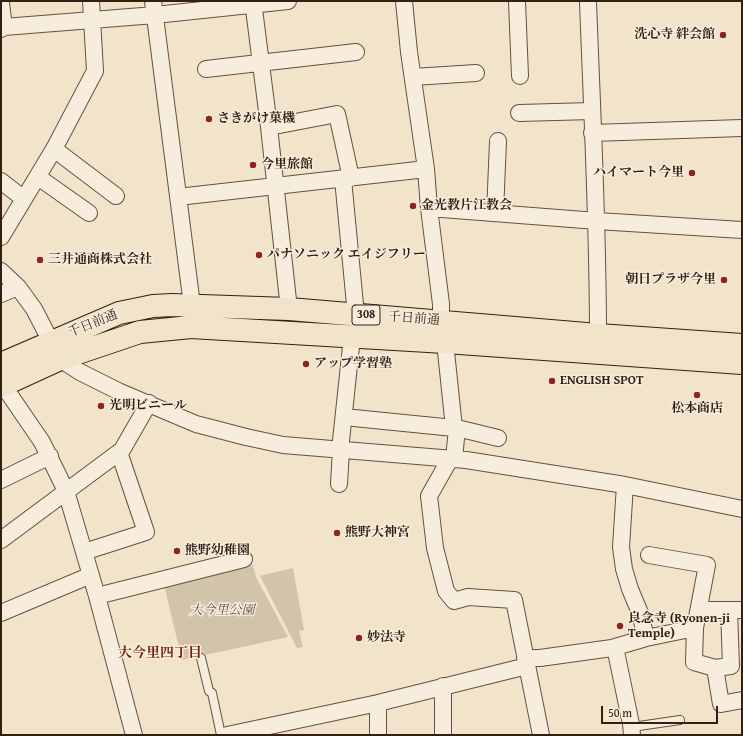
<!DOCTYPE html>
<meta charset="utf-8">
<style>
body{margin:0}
#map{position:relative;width:743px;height:736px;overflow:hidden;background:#f2e4ca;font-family:"Gentium Book Plus",serif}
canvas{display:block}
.frame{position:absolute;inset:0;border:2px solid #342013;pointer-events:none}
.scale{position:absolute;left:601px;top:706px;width:117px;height:18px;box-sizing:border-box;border:2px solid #342013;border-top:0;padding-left:5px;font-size:12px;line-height:14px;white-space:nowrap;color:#342013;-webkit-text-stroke:3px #f7eddd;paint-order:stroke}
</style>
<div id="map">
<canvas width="743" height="736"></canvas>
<div class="frame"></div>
<div class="scale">50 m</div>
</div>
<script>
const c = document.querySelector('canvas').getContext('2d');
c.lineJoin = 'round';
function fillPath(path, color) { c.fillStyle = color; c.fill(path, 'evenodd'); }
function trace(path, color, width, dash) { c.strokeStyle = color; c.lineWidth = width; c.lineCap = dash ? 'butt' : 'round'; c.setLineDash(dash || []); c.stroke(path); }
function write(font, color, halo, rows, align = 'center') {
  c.font = font + ' "Gentium Book Plus","Noto Serif JP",serif'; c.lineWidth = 3; c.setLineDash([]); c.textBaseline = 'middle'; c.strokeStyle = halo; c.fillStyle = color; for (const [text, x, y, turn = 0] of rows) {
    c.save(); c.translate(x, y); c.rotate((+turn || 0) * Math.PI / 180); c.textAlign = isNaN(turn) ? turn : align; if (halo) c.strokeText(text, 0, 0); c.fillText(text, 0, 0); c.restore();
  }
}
fillPath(new Path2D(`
 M 252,563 L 256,577 L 288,637 L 182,660 L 164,585 Z
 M 293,568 L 304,630 L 299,631 L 303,647 L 297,648 L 260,576 Z`), '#d2c3ab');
const lane = new Path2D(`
 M 201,658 L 209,691 L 212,693 L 221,735
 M 632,727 L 680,720`);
const street = new Path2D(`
 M 153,1 L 192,305
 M 253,1 L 269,127 L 289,309
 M 404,1 L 409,52 L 426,169 L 429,208 L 441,304 L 441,321
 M 517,1 L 520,76
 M 588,1 C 592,112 598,223 598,335
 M 1,3 L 4,27
 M 1,29 L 4,27 L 155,15 L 288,1
 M 206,69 L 356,52
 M 413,77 L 476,73
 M 519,113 L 592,111
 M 269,127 L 337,114 L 351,178
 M 592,133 L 742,128
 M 54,149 L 116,196
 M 38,177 L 89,213
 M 343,179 L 356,315
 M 1,181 L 24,199
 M 178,197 L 426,169
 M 429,208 L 597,221 L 742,230
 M 495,213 L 498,141
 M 1,237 L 54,149 L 95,71 L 91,1
 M 1,271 L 18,287 L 34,309 L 60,359 L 80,372 L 118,391 L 196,424 L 246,437 L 283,445 L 466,460 L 625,485 L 742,509
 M 1,294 L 18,287
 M 445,342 L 454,428 L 457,428 L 454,459
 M 3,385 L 42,442 L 66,491 L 97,596 L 134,735
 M 344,417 L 454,428
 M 457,428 L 498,438
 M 340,450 L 352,337
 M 450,459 L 429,496 L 435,548 L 446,591 L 454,601 L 468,597 L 514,600 L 541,735
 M 1,480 L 50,456
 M 339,484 L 341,450
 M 625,485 L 621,547 L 624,569 L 630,589 L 640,613 L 646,638
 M 1,540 L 122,450 L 149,403
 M 84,552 L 146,532 L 119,452
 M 97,596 L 244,559
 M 699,610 L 742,610
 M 1,613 L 91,575
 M 695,628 L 694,662 L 715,668 L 721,704 L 742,700
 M 615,647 L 631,724 L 632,735
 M 525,658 L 540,658 L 612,648 L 646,638 L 695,628 L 707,565 L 649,555
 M 715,668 L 731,666 L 729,610
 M 378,703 L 378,735
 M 227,735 L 378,703 L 527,666
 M 443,735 L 443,686`);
const highway = new Path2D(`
 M 1,364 L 119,313 L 153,306 L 172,305 L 289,309 L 598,335 L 742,345
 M 1,386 L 60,359 L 140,332 L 191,327 L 445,342 L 742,363`);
trace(lane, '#645141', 10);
trace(street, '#645141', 18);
trace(highway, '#342013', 24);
trace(lane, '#f7eddd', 8);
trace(street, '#f7eddd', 16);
trace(highway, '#f2e4ca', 22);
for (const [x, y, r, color] of [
 [723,35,4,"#8f2418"],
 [209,119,4,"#8f2418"],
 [253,165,4,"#8f2418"],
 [692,173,4,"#8f2418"],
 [413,206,4,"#8f2418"],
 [259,255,4,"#8f2418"],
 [40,260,4,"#8f2418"],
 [724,280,4,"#8f2418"],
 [306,364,4,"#8f2418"],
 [552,381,4,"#8f2418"],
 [697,395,4,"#8f2418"],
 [101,406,4,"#8f2418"],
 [337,533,4,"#8f2418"],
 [177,551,4,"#8f2418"],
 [620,626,4,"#8f2418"],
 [359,638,4,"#8f2418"]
]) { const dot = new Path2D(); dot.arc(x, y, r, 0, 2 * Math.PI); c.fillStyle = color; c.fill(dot); trace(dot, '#f7eddd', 1.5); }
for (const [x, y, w] of [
 [366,315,28]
]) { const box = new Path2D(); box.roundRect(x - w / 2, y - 10, w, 20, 3); c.fillStyle = '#f7eddd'; c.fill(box); trace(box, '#342013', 1); }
write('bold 12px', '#342013', null, [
 ["308",366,315]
]);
write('bold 13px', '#342013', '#f7eddd', [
 ["洗心寺 絆会館",715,35,"right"],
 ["さきがけ菓機",217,119],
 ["今里旅館",261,165],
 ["ハイマート今里",684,173,"right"],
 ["金光教片江教会",421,206],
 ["パナソニック エイジフリー",267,255],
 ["三井通商株式会社",48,260],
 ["朝日プラザ今里",716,280,"right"],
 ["アップ学習塾",314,364],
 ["ENGLISH SPOT",560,381],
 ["光明ビニール",109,406],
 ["松本商店",697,409,"center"],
 ["熊野大神宮",345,533],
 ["熊野幼稚園",185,551],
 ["良念寺 (Ryonen-ji",628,619],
 ["Temple)",628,634],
 ["妙法寺",367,638]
], 'left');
write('13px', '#342013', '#f7eddd', [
 ["千日前通",414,319,4],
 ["千日前通",93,324,-22]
]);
write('italic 13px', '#635141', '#f7eddd', [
 ["大今里公園",222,611]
]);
write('bold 14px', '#7a1f14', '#f7eddd', [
 ["大今里四丁目",160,653]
]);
</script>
